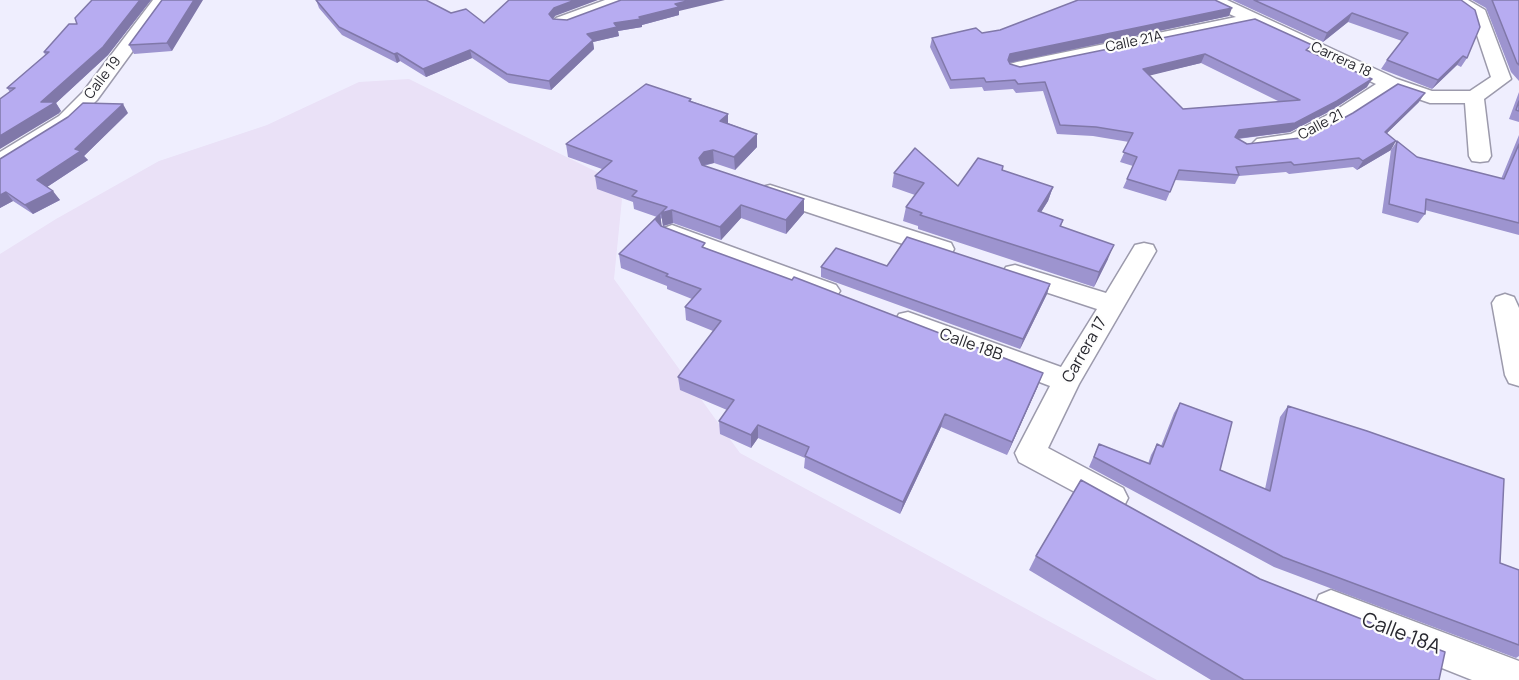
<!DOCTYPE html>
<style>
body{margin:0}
canvas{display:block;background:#efeefe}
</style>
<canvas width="1519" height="680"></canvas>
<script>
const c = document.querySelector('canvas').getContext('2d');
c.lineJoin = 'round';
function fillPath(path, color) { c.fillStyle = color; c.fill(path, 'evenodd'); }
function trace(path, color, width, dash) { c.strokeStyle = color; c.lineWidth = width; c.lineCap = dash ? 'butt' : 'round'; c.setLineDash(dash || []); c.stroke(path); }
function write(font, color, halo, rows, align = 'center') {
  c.font = font + ' Manrope,sans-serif'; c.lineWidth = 4.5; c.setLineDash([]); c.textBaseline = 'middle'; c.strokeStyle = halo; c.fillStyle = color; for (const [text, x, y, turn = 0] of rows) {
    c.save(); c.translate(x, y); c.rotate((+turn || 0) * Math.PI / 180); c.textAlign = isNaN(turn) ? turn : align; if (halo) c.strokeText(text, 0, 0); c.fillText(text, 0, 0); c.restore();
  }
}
fillPath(new Path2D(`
 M 409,79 L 601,174 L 622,199 L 614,279 L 740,453 L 1157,680 L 0,680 L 0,254 L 56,219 L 159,161 L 267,125 L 359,82 Z`), '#eae1f7');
const minor = new Path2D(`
 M 153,0 L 170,0 L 97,100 L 73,124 L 8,166 L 0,168 L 0,152 L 59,116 L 83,92 Z
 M 605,0 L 629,0 L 627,4 L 568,26 L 556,26 L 553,22 L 556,18 Z
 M 1205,0 L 1227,0 L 1397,79 L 1432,91 L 1470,91 L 1491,77 L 1471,17 L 1448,0 L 1468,0 L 1485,10 L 1511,79 L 1484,99 L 1491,156 L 1488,161 L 1480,162 L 1472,161 L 1469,156 L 1465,103 L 1430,103 L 1392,90 C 1356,114 1303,159 1257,147 L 1253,143 L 1257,139 L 1291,134 L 1333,112 L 1376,84 L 1251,25 L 1017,74 L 1010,72 L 1008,68 L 1010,64 L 1017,62 L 1236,17 L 1207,4 Z
 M 770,185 L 951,243 L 954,249 L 951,255 L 942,257 L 762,197 L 759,192 L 762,187 Z
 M 672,225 L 836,285 L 840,291 L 836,297 L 827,300 L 818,297 L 664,238 L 660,233 L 664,228 Z
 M 1144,243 L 1153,245 L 1156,251 L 1079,384 L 1048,448 L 1123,488 L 1128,498 L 1123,508 L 1112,512 L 1019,462 L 1015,453 L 1050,386 L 899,328 L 895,321 L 899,314 L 908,312 L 1061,367 L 1097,309 L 1006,279 L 1002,273 L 1006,267 L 1015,265 L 1106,293 L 1135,245 Z
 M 1505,294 L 1514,297 L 1519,308 L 1519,386 L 1509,383 L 1505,375 L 1492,303 L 1496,297 Z
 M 1331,590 L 1519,661 L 1519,680 L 1472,680 L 1319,619 L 1314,607 L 1319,595 Z`);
trace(minor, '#9c9aac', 3);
fillPath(minor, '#fff');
fillPath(new Path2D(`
 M 92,0 L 151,0 L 108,55 L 56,103 L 61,111 L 58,114 L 10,92 L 7,88 L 45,55 L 44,52 L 77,24 Z
 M 162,0 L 172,51 L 134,54 L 129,45 Z
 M 316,0 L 451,13 L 484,23 L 555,16 L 553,19 L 567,20 L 679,11 L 679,15 L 642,25 L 642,27 L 618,31 L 619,36 L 593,42 L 594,49 L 551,90 L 509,83 L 472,58 L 426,77 L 400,61 L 397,63 L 342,35 L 319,8 Z
 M 1232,0 L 1461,0 L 1467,58 L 1461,67 L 1457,65 L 1432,89 L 1381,69 L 1387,60 L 1402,41 L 1348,22 L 1323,42 Z
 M 1472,0 L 1519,0 L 1519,81 L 1511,72 L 1486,8 Z
 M 1229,16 L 1009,63 L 1010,64 L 1020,67 L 1255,19 L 1309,51 L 1367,87 L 1332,110 L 1290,132 L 1238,139 L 1247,144 L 1309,137 L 1419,102 L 1387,133 L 1391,150 L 1357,170 L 1353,167 L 1289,174 L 1286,172 L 1239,176 L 1235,184 L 1175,180 L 1166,201 L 1123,188 L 1133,166 L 1120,162 L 1129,142 L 1093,136 L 1057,134 L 1043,91 L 1016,93 L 1013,89 L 984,91 L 982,87 L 950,89 L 930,47 L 932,38 L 982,33 ZM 1201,63 L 1280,102 L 1183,109 L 1149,75 Z
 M 1519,92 L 1519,122 L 1509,119 Z
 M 691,99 L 691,101 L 728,114 L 728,123 L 757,134 L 757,147 L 735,170 L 714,163 L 704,166 L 804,199 L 804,213 L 786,234 L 741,218 L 721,240 L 673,223 L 663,226 L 662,219 L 661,218 L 661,226 L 706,248 L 1038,386 L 1007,455 L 941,427 L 900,514 L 804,468 L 805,458 L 758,438 L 751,448 L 720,434 L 719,421 L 727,410 L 680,390 L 678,377 L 713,331 L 686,320 L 685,307 L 692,299 L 667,289 L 667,286 L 621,268 L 619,254 L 657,217 L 634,209 L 633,202 L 597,189 L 595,176 L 602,169 L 568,157 L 566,144 Z
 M 128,113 L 84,156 L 88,160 L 47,187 L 60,200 L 33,214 L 13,201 L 0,208 L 0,159 Z
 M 1519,135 L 1519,235 L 1425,210 L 1425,214 L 1418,223 L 1382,213 L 1391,150 L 1397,141 L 1417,157 L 1501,179 Z
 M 1003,166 L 1002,170 L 1053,187 L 1048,201 L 1041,212 L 1063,220 L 1061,227 L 1108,259 L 1094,287 L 918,229 L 918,226 L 903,221 L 906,207 L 915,195 L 892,187 L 894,173 L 958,186 Z
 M 887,266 L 1050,284 L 1047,294 L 1020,349 L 821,277 L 821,267 Z
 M 1180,403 L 1220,470 L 1265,489 L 1280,417 L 1288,406 L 1500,563 L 1519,570 L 1519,656 L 1516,658 L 1274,567 L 1089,467 L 1099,444 L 1148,464 L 1151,455 L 1157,444 L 1161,446 L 1174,413 Z
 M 1036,556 L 1439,680 L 1211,680 L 1029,570 Z`), '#9d94cf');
fillPath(new Path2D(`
 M 140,0 L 151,0 L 108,55 L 56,103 L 61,111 L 58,114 L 0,149 L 0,136 L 41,102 Z
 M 194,0 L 203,0 L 172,51 L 167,43 Z
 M 575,0 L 598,0 L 555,16 L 551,22 L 549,14 L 554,8 Z
 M 691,0 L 725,0 L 679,11 L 679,15 L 642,25 L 642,27 L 618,31 L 619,36 L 593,42 L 594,49 L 551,90 L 549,81 L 587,34 L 614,23 L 639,17 L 675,4 Z
 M 1232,8 L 1229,16 L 1008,63 L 1006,69 L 1010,54 Z
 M 1352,13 L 1348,22 L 1323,42 L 1327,33 Z
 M 470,50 L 472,58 L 426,77 L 423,69 Z
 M 397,53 L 400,61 L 397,63 L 394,54 Z
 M 1205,54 L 1201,63 L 1140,78 L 1143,69 Z
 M 1463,56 L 1457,65 L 1432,89 L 1438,80 Z
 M 1372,79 L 1367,87 L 1332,110 L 1290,132 L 1234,139 L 1230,147 L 1239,130 Z
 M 1425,93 L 1419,102 L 1379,141 L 1385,132 Z
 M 123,104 L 128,113 L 84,156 L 88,160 L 44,189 L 37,180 L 75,149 Z
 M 728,114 L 728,127 L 720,121 Z
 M 757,134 L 757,147 L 735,170 L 734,157 Z
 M 1396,141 L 1391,150 L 1357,170 L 1363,161 Z
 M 713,150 L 714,163 L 704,165 L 700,171 L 699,158 L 704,152 Z
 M 1053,187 L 1048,201 L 1033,225 L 1038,211 Z
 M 53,191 L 60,200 L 33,214 L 25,205 Z
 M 6,192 L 13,201 L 0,208 L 0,195 Z
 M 804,199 L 804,213 L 786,234 L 786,220 Z
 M 741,205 L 741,218 L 721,240 L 720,227 Z
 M 672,210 L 673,223 L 663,226 L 661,213 Z
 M 660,214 L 662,227 L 656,220 Z
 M 1114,245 L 1108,259 L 1094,287 L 1099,272 Z
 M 1050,284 L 1047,294 L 1020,349 L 1023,339 Z
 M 1043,373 L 1038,386 L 1007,455 L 1012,442 Z
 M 945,414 L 941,427 L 900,514 L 903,502 Z
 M 758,425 L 758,438 L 751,448 L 751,435 Z`), '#8078a9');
const building = new Path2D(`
 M 92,0 L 140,0 L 103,47 L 41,102 L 55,102 L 51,105 L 0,136 L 0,99 L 15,88 L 7,88 L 49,52 L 44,52 L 69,24 L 77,24 L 75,18 Z
 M 162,0 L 194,0 L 167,43 L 129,45 Z
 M 316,0 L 426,0 L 451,13 L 466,9 L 484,23 L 509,0 L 575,0 L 554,8 L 549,14 L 553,19 L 567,20 L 621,0 L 691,0 L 675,4 L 679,7 L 639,17 L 641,19 L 614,23 L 617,27 L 587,34 L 593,40 L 549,81 L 507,74 L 470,50 L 423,69 L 397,53 L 394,54 L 339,27 Z
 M 1078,0 L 1215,0 L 1232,8 L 1010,54 L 1008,60 L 1010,64 L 1020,67 L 1255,19 L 1312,45 L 1306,50 L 1372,79 L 1337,101 L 1295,123 L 1239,130 L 1235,137 L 1247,144 L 1309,137 L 1353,113 L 1398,84 L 1425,93 L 1385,132 L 1396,141 L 1363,161 L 1359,158 L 1294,165 L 1291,162 L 1236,167 L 1239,175 L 1179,170 L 1170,192 L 1127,179 L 1137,157 L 1123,152 L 1133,133 L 1096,127 L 1060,125 L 1045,82 L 1018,84 L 1015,80 L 986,82 L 984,78 L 951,80 L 932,38 L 976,28 L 982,33 L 1000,30 ZM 1205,54 L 1300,100 L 1183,109 L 1143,69 Z
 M 1254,0 L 1461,0 L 1475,10 L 1480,27 L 1467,58 L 1463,56 L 1438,80 L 1387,60 L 1408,33 L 1352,13 L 1327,33 Z
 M 1492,0 L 1519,0 L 1519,65 L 1517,63 Z
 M 646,84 L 691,99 L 689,101 L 728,114 L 720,121 L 757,134 L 734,157 L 713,150 L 704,152 L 699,158 L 702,165 L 804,199 L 786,220 L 741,205 L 720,227 L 672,210 L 661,213 L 667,207 L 632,196 L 637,191 L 595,176 L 612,161 L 566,144 Z
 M 1519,101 L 1519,111 L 1516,110 Z
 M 83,103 L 123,104 L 75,149 L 81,151 L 37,180 L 53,191 L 25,205 L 6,192 L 0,195 L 0,159 L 68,117 Z
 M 1397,141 L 1417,157 L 1504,179 L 1519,144 L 1519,223 L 1426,199 L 1425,214 L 1389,204 Z
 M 915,148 L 958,186 L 978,158 L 1003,166 L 1002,170 L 1053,187 L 1038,211 L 1063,220 L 1060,226 L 1114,245 L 1099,272 L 920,215 L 922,213 L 906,207 L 924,183 L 894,173 Z
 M 660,214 L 656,220 L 661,226 L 705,243 L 702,247 L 792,280 L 794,277 L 1043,373 L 1012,442 L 945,414 L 903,502 L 805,456 L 809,447 L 758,425 L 751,435 L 719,421 L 734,400 L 678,377 L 721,321 L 685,307 L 701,289 L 666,276 L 668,274 L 619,254 Z
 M 907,237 L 1050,284 L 1023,339 L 821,267 L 836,248 L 887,266 Z
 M 1180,403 L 1232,422 L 1220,470 L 1270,491 L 1288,406 L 1367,431 L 1504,479 L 1500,563 L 1519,570 L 1519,645 L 1283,557 L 1094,457 L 1099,444 L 1150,464 L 1157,444 L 1163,447 Z
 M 1081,480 L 1260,579 L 1445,652 L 1439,680 L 1244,680 L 1036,556 Z`);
fillPath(building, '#b7acf1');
trace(building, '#8078a9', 1.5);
write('14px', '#27272e', '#fdfdfd', [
 ["Calle 21A",1134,42,-12],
 ["Carrera 18",1341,60,25],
 ["Calle 19",103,78,-52],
 ["Calle 21",1321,125,-28]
]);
write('16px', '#27272e', '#fdfdfd', [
 ["Calle 18B",971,345,20],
 ["Carrera 17",1085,350,-60]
]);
write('20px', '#27272e', '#fdfdfd', [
 ["Calle 18A",1401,634,21]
]);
</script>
